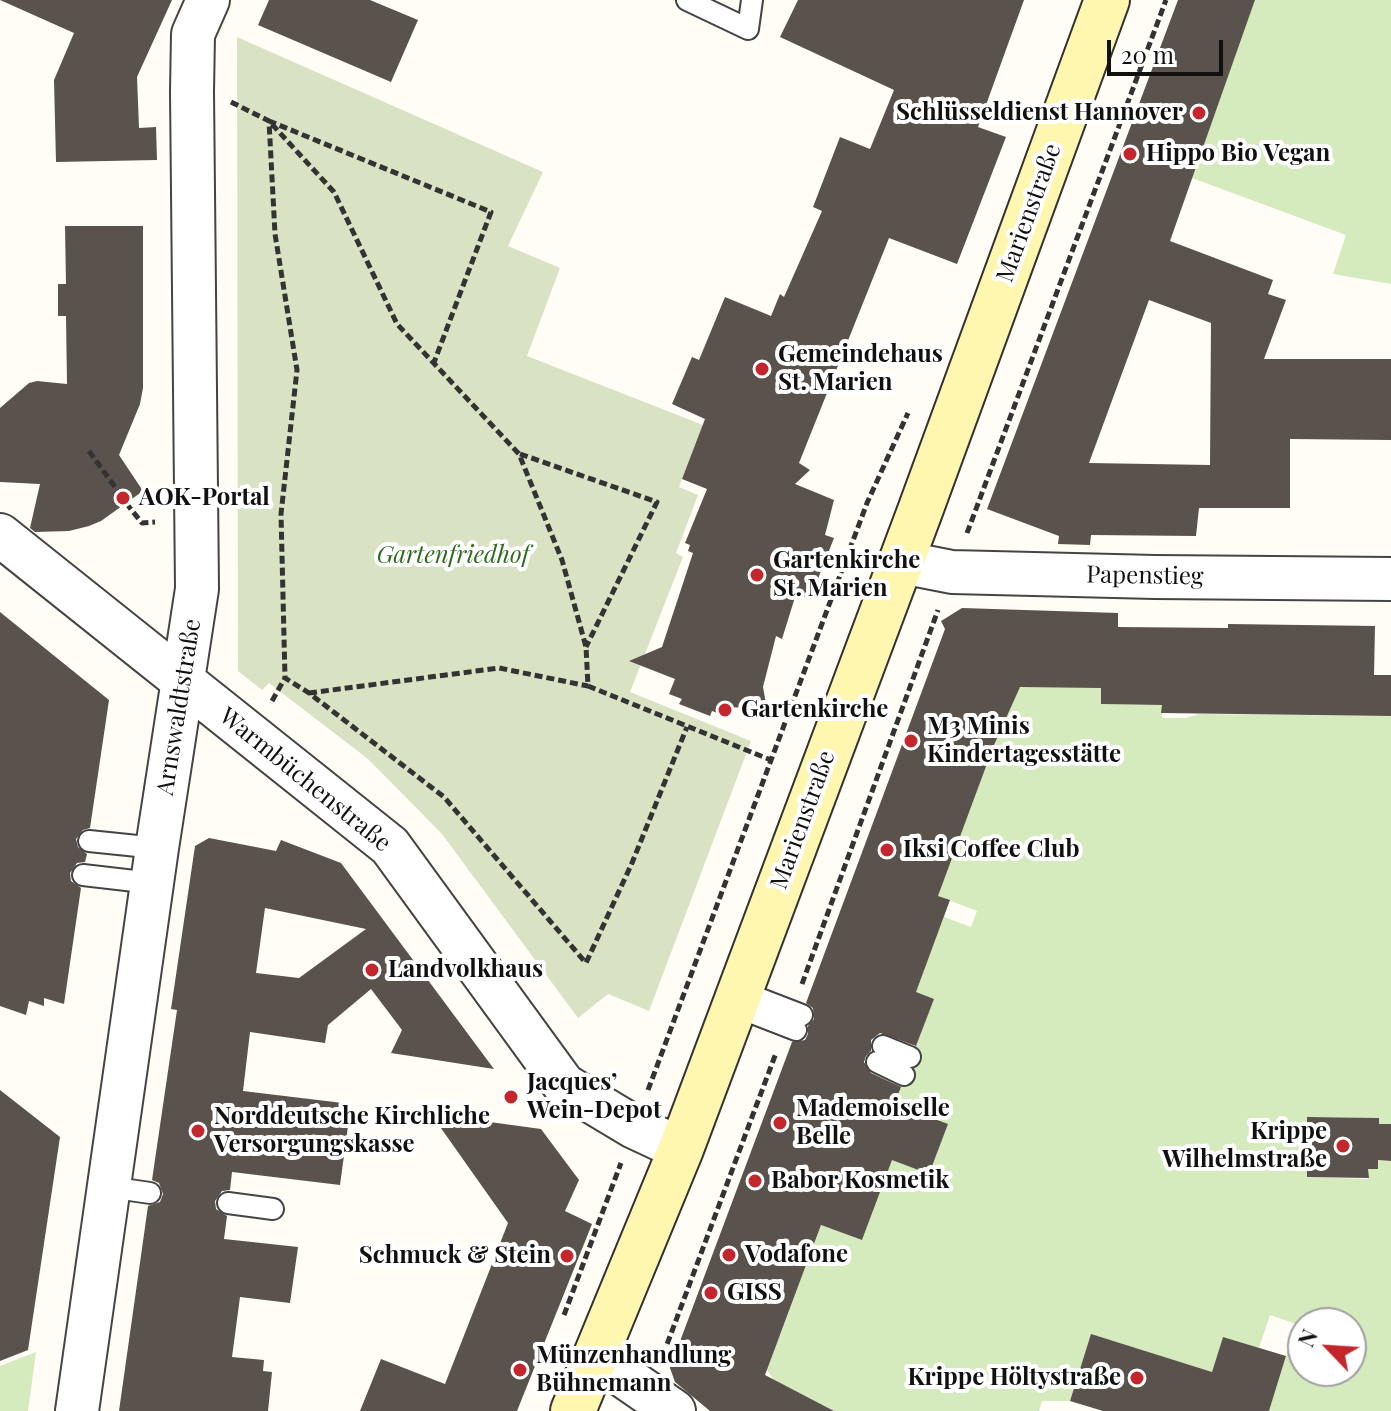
<!DOCTYPE html>
<meta charset="utf-8">
<style>
body{margin:0}
#map{position:relative;width:1391px;height:1411px;overflow:hidden;background:#fffdf5;font-family:"Playfair Display",serif}
canvas{display:block}
.north{position:absolute;left:1287px;top:1307px;width:80px;height:80px;box-sizing:border-box;background:#fff;border:2px solid #a0a0a0;border-radius:50%;rotate:295deg;font-size:22px;font-weight:700;line-height:32px;text-align:center;color:#111}
.north::after{content:'';display:block;margin:auto;width:28px;height:36px;background:#c4262e;clip-path:polygon(50% 0,100% 100%,50% 72%,0 100%)}
.scale{position:absolute;left:1107px;top:40px;width:116px;height:36px;box-sizing:border-box;border:4px solid #111;border-top:0;padding-left:10px;font-size:24px;line-height:28px;white-space:nowrap;color:#111;-webkit-text-stroke:6px #fff;paint-order:stroke}
</style>
<div id="map">
<canvas width="1391" height="1411"></canvas>
<div class="north">N</div>
<div class="scale">20 m</div>
</div>
<script>
const c = document.querySelector('canvas').getContext('2d');
c.lineJoin = 'round';
function fillPath(path, color) { c.fillStyle = color; c.fill(path, 'evenodd'); }
function trace(path, color, width, dash) { c.strokeStyle = color; c.lineWidth = width; c.lineCap = dash ? 'butt' : 'round'; c.setLineDash(dash || []); c.stroke(path); }
function write(font, color, halo, rows, align = 'center') {
  c.font = font + ' "Playfair Display",serif'; c.lineWidth = 8; c.setLineDash([]); c.textBaseline = 'middle'; c.strokeStyle = halo; c.fillStyle = color; for (const [text, x, y, turn = 0] of rows) {
    c.save(); c.translate(x, y); c.rotate((+turn || 0) * Math.PI / 180); c.textAlign = isNaN(turn) ? turn : align; if (halo) c.strokeText(text, 0, 0); c.fillText(text, 0, 0); c.restore();
  }
}
fillPath(new Path2D(`
 M 1255,0 L 1391,0 L 1391,284 L 1333,274 L 1346,235 L 1192,178 Z
 M 999,676 L 1101,688 L 1101,704 L 1162,705 L 1162,718 L 1185,718 L 1199,714 L 1391,716 L 1391,1124 L 1379,1124 L 1379,1118 L 1308,1117 L 1307,1177 L 1368,1179 L 1368,1169 L 1378,1169 L 1378,1160 L 1391,1161 L 1391,1411 L 1269,1411 L 1296,1324 L 1270,1315 L 1259,1348 L 1223,1337 L 1212,1372 L 1091,1335 L 1070,1401 L 1042,1401 L 1039,1411 L 834,1411 L 774,1380 L 757,1356 L 780,1336 L 821,1225 L 862,1240 L 873,1211 L 866,1094 L 885,1040 L 914,1051 L 933,999 L 885,980 L 923,971 L 944,917 L 971,927 L 977,911 L 938,896 L 994,745 L 1015,697 ZM 1303,1323 L 1351,1323 L 1351,1371 L 1303,1371 Z
 M 36,1352 L 28,1411 L 0,1411 L 0,1366 Z`), '#d5ebbd');
fillPath(new Path2D(`
 M 237,37 L 543,172 L 508,246 L 560,268 L 527,356 L 703,425 L 679,487 L 698,495 L 676,553 L 683,557 L 630,692 L 751,741 L 649,1011 L 608,994 L 578,1018 L 442,834 L 368,759 L 269,683 L 262,690 L 238,671 Z`), '#d9e3c4');
fillPath(new Path2D(`
 M 0,0 L 172,0 L 137,77 L 139,128 L 156,127 L 157,160 L 56,162 L 54,80 L 74,33 Z
 M 269,0 L 370,0 L 418,20 L 391,82 L 258,25 Z
 M 798,0 L 1024,0 L 978,127 L 1006,137 L 957,264 L 889,238 L 799,463 L 810,470 L 795,484 L 834,500 L 825,535 L 834,538 L 812,594 L 808,592 L 806,598 L 796,594 L 782,639 L 776,636 L 763,687 L 767,709 L 726,707 L 723,715 L 712,711 L 710,716 L 679,704 L 682,699 L 669,694 L 675,679 L 629,661 L 662,647 L 693,553 L 688,551 L 690,545 L 685,543 L 707,489 L 682,479 L 705,419 L 672,404 L 692,357 L 699,360 L 725,297 L 771,316 L 780,294 L 784,297 L 822,211 L 813,207 L 840,137 L 870,149 L 894,90 L 780,37 Z
 M 1178,0 L 1255,0 L 1170,241 L 1273,280 L 1268,294 L 1286,300 L 1264,359 L 1391,359 L 1391,440 L 1290,439 L 1290,508 L 1199,508 L 1196,536 L 1091,535 L 1090,545 L 1058,544 L 1059,536 L 987,509 ZM 1149,300 L 1211,323 L 1210,465 L 1089,463 Z
 M 65,226 L 143,226 L 143,388 L 140,404 L 119,455 L 143,491 L 101,521 L 89,526 L 69,531 L 35,532 L 30,528 L 40,484 L 0,482 L 0,408 L 29,383 L 37,381 L 67,384 L 66,316 L 58,316 L 58,284 L 66,284 Z
 M 962,608 L 1118,613 L 1118,627 L 1228,628 L 1228,624 L 1375,626 L 1374,675 L 1391,675 L 1391,716 L 1161,713 L 1162,705 L 1101,704 L 1101,688 L 1020,687 L 994,745 L 938,896 L 950,900 L 916,992 L 934,999 L 916,1046 L 880,1033 L 871,1040 L 871,1051 L 866,1056 L 864,1062 L 871,1073 L 901,1087 L 894,1104 L 948,1124 L 929,1174 L 892,1160 L 862,1240 L 821,1225 L 765,1375 L 834,1411 L 710,1411 L 675,1382 L 670,1368 L 792,1042 L 805,1040 L 808,1034 L 808,1026 L 814,1019 L 813,1008 L 806,1003 L 945,629 L 941,621 Z
 M 0,612 L 109,700 L 90,828 L 83,830 L 76,839 L 78,847 L 87,854 L 85,862 L 77,863 L 70,873 L 71,881 L 81,888 L 64,1004 L 44,998 L 44,1006 L 29,1001 L 26,1015 L 0,1006 Z
 M 209,838 L 276,851 L 281,840 L 341,863 L 494,1069 L 391,1053 L 402,1030 L 371,989 L 328,1025 L 325,1043 L 250,1032 L 243,1091 L 351,1104 L 340,1185 L 232,1172 L 230,1190 L 222,1191 L 215,1201 L 216,1209 L 227,1216 L 224,1239 L 298,1247 L 290,1303 L 240,1297 L 232,1357 L 264,1360 L 263,1371 L 272,1372 L 268,1411 L 119,1411 L 148,1206 L 160,1202 L 163,1194 L 159,1183 L 152,1180 L 177,1010 L 171,1009 L 195,846 ZM 265,908 L 366,929 L 299,978 L 256,973 Z
 M 0,1090 L 60,1137 L 28,1350 L 0,1361 Z
 M 431,1114 L 541,1129 L 579,1180 L 565,1211 L 592,1224 L 517,1411 L 360,1411 L 381,1359 L 445,1384 L 508,1223 Z
 M 1307,1117 L 1379,1118 L 1379,1124 L 1391,1124 L 1391,1161 L 1378,1160 L 1378,1169 L 1368,1169 L 1369,1178 L 1307,1177 Z
 M 1091,1334 L 1212,1372 L 1223,1337 L 1286,1356 L 1269,1411 L 1103,1411 L 1070,1401 Z`), '#5a524d');
const service = new Path2D(`
 M 687,0 L 748,29 L 752,0
 M 89,841 L 157,848
 M 83,875 L 152,883
 M 740,991 L 802,1015
 M 734,1006 L 796,1030
 M 883,1046 L 910,1057
 M 877,1062 L 904,1075
 M 109,1187 L 150,1193
 M 228,1203 L 273,1209`);
const minor = new Path2D(`
 M 0,535 L 390,846 L 564,1085 L 634,1127 L 681,1149
 M 901,562 L 952,572 L 1155,577 L 1391,579
 M 593,1361 L 616,1371 L 674,1411
 M 77,1411 L 157,848 L 197,589 L 192,92 L 193,34 L 208,0`);
const secondary = new Path2D(`
 M 573,1411 L 681,1149 L 920,511 L 1107,0`);
trace(service, '#444', 24);
trace(minor, '#444', 46);
trace(secondary, '#333', 48);
trace(new Path2D(`
 M 231,102 L 269,121 L 275,234 L 297,370 L 281,514 L 285,678 L 309,693 L 444,797 L 586,963 L 632,863 L 687,727
 M 433,365 L 491,212 L 269,121 L 334,192 L 397,324 L 519,454 L 562,560 L 586,647 L 588,686 L 771,760
 M 89,451 L 120,494
 M 520,454 L 657,502 L 586,647
 M 126,503 L 142,523 L 155,522
 M 967,533 L 1166,0
 M 309,693 L 499,668 L 588,686
 M 272,701 L 285,678
 M 802,984 L 938,610
 M 648,1090 L 867,503 L 908,413
 M 564,1315 L 621,1163
 M 663,1355 L 776,1053`), '#333', 5, [8, 4]);
trace(service, '#fff', 20);
trace(minor, '#fff', 42);
trace(secondary, '#fff6b0', 44);
for (const [x, y, r, color] of [
 [1199,113,8,"#c4262e"],
 [1130,154,8,"#c4262e"],
 [762,369,8,"#c4262e"],
 [123,498,8,"#c4262e"],
 [757,575,8,"#c4262e"],
 [725,710,8,"#c4262e"],
 [911,741,8,"#c4262e"],
 [887,850,8,"#c4262e"],
 [372,970,8,"#c4262e"],
 [511,1097,8,"#c4262e"],
 [780,1123,8,"#c4262e"],
 [198,1131,8,"#c4262e"],
 [1343,1146,8,"#c4262e"],
 [755,1181,8,"#c4262e"],
 [729,1255,8,"#c4262e"],
 [567,1256,8,"#c4262e"],
 [711,1293,8,"#c4262e"],
 [520,1370,8,"#c4262e"],
 [1137,1378,8,"#c4262e"]
]) { const dot = new Path2D(); dot.arc(x, y, r, 0, 2 * Math.PI); c.fillStyle = color; c.fill(dot); trace(dot, '#fff', 3); }
write('bold 24px', '#111', '#fff', [
 ["Schlüsseldienst Hannover",1183,113,"right"],
 ["Hippo Bio Vegan",1146,154],
 ["Gemeindehaus",778,355],
 ["St. Marien",778,383],
 ["AOK-Portal",139,498],
 ["Gartenkirche",773,561],
 ["St. Marien",773,589],
 ["Gartenkirche",741,710],
 ["M3 Minis",927,727],
 ["Kindertagesstätte",927,755],
 ["Iksi Coffee Club",903,850],
 ["Landvolkhaus",388,970],
 ["Jacques’",527,1083],
 ["Wein-Depot",527,1111],
 ["Mademoiselle",796,1109],
 ["Belle",796,1137],
 ["Norddeutsche Kirchliche",214,1117],
 ["Versorgungskasse",214,1145],
 ["Krippe",1327,1132,"right"],
 ["Wilhelmstraße",1327,1160,"right"],
 ["Babor Kosmetik",771,1181],
 ["Vodafone",745,1255],
 ["Schmuck & Stein",551,1256,"right"],
 ["GISS",727,1293],
 ["Münzenhandlung",536,1356],
 ["Bühnemann",536,1384],
 ["Krippe Höltystraße",1121,1378,"right"]
], 'left');
write('24px', '#111', '#fff', [
 ["Marienstraße",1029,213,-70],
 ["Papenstieg",1145,576,1],
 ["Arnswaldtstraße",179,707,-81],
 ["Warmbüchenstraße",305,780,39],
 ["Marienstraße",803,820,-70]
]);
write('italic 24px', '#2f6b1f', '#fff', [
 ["Gartenfriedhof",453,556]
]);
</script>
